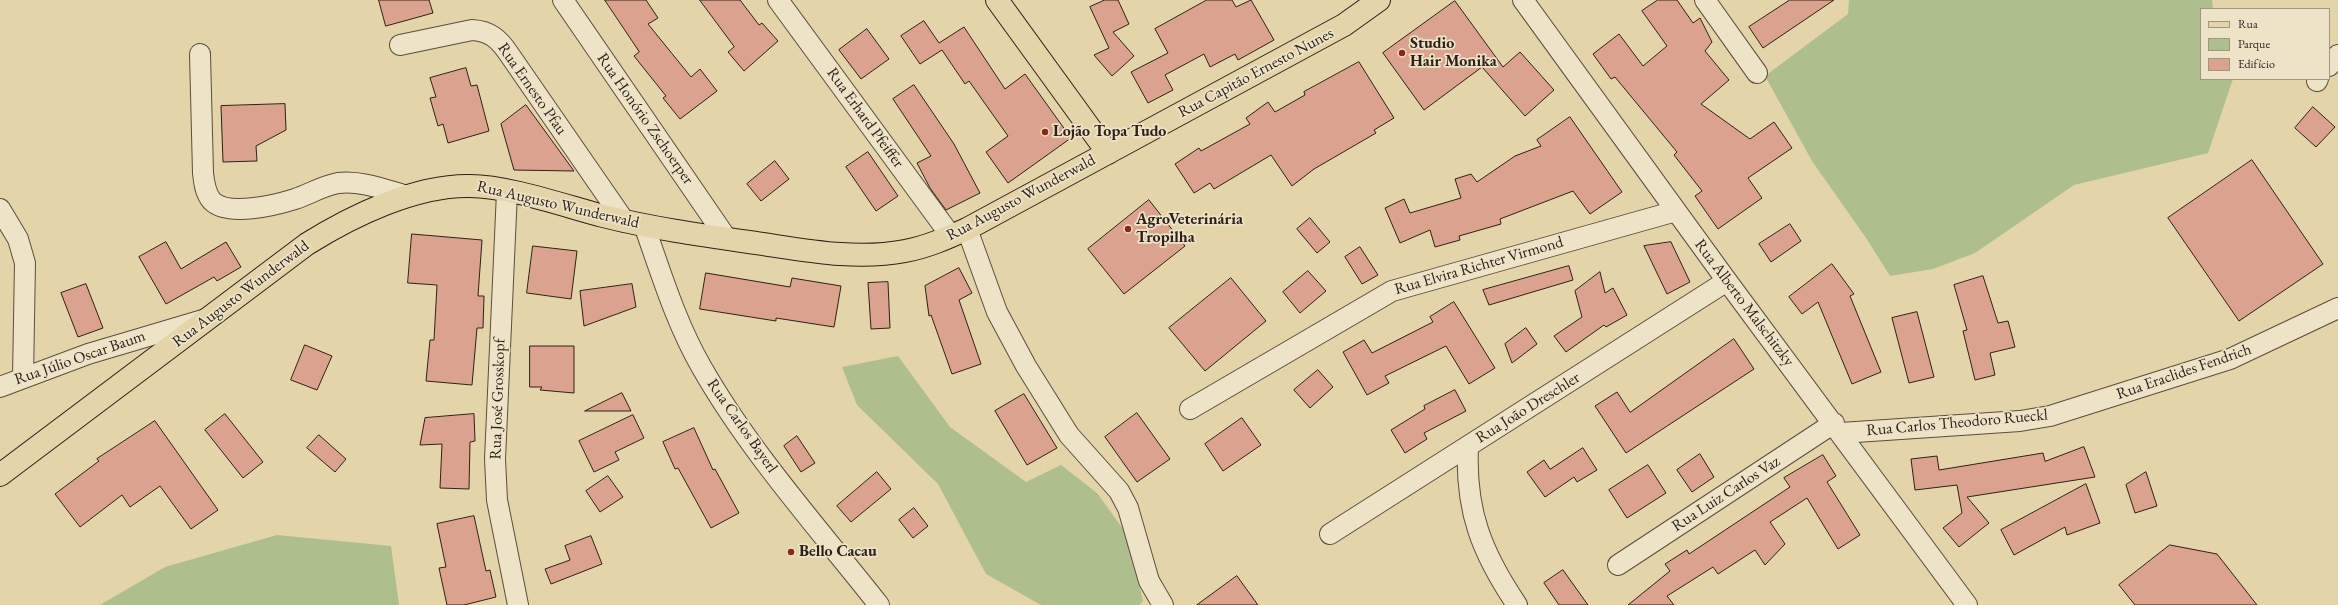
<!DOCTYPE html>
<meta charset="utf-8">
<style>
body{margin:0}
#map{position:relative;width:2338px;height:605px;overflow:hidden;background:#e4d4a9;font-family:"EB Garamond",serif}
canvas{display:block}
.legend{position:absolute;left:2200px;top:8px;width:130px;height:72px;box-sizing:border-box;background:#ede3c7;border:1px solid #a19581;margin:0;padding:5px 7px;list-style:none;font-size:12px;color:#2e2019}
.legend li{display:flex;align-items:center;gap:8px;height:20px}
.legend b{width:20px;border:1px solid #a19581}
</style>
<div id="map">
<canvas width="2338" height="605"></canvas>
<ul class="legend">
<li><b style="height:5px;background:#e4d4a9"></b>Rua</li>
<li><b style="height:11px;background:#aebe8d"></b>Parque</li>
<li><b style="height:11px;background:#dba38d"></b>Edifício</li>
</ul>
</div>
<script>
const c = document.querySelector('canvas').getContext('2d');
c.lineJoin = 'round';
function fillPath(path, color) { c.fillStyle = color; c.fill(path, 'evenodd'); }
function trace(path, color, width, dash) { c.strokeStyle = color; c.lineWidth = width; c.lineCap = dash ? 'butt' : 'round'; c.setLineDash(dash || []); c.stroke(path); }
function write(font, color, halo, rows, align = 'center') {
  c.font = font + ' "EB Garamond",serif'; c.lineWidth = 3.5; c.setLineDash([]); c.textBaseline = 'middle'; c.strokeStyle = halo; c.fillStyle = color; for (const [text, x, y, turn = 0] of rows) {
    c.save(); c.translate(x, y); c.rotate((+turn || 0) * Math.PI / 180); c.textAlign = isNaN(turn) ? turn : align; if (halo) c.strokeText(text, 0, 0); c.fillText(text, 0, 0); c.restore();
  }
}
fillPath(new Path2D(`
 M 1849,0 L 2212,0 L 2213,9 L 2201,9 L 2201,79 L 2233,79 L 2208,153 L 2074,185 L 1975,253 L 1933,269 L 1890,276 L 1866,238 L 1812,161 L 1765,76 L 1848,14 Z
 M 898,356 L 950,427 L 1026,482 L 1061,465 L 1097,493 L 1126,533 L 1143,601 L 1139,605 L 1041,605 L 986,574 L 938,484 L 857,405 L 842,367 Z
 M 277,535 L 391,546 L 399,605 L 100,605 L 165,567 Z`), '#aebe8d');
const building = new Path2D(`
 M 379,0 L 429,0 L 433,13 L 386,26 Z
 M 605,0 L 646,0 L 658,18 L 648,24 L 691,77 L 700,69 L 717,91 L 680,119 L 663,98 L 666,96 L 634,56 L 639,52 Z
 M 700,0 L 740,0 L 759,25 L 762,23 L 778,41 L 744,71 L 728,52 L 734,47 Z
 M 1105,0 L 1118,0 L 1129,24 L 1113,32 L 1134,56 L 1112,76 L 1094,55 L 1109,48 L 1090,7 Z
 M 1207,0 L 1232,0 L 1236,7 L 1251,0 L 1274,40 L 1238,60 L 1235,54 L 1210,67 L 1204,54 L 1165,75 L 1173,90 L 1148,103 L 1131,72 L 1168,53 L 1155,29 Z
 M 1658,0 L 1677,0 L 1693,23 L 1700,18 L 1712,42 L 1705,51 L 1729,80 L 1701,104 L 1750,139 L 1774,122 L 1792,148 L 1748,178 L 1762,198 L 1718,229 L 1695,196 L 1702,191 L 1674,155 L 1677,152 L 1615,77 L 1611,79 L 1593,54 L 1619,34 L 1643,66 L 1667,46 L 1642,11 Z
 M 1790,0 L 1834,0 L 1763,48 L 1749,27 Z
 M 1455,1 L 1503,67 L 1520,52 L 1554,90 L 1525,116 L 1482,67 L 1424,110 L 1383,53 Z
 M 924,21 L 939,43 L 964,27 L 1005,89 L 1025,74 L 1071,138 L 1008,183 L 986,152 L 1008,136 L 969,81 L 965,84 L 942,50 L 920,64 L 901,36 Z
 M 867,29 L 889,59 L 861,79 L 839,50 Z
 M 1359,62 L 1394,118 L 1374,130 L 1376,133 L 1314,169 L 1292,186 L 1271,155 L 1214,189 L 1210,183 L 1194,193 L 1175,164 L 1199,148 L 1201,151 L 1250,124 L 1246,118 L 1268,102 L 1275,112 L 1305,95 L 1304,92 Z
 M 466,68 L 471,86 L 477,85 L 489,131 L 448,143 L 443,124 L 438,126 L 430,98 L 436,97 L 430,78 Z
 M 914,85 L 954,144 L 980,193 L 946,210 L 930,188 L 917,163 L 931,156 L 893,99 Z
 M 285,104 L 286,130 L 256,146 L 257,161 L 223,162 L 221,106 Z
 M 526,105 L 574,171 L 514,170 L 501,124 Z
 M 2313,107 L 2335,127 L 2316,147 L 2295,128 Z
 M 1570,117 L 1622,192 L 1590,214 L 1573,191 L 1500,219 L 1501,224 L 1459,236 L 1460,240 L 1435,247 L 1430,230 L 1400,243 L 1385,208 L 1404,199 L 1410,213 L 1461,198 L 1455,179 L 1471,174 L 1477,182 L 1515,156 L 1541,146 L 1537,140 Z
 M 868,152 L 898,196 L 876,211 L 846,167 Z
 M 2252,160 L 2323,264 L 2239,321 L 2168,218 Z
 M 775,161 L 789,179 L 761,201 L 747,184 Z
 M 1149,200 L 1185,246 L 1124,294 L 1088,249 Z
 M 1310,218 L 1330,242 L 1317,253 L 1297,229 Z
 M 1790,224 L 1801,241 L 1771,262 L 1759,244 Z
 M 412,234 L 482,240 L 478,296 L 484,296 L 483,328 L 477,328 L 472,385 L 426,381 L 430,340 L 434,340 L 437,285 L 408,283 Z
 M 166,242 L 181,269 L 226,242 L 241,267 L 217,281 L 214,277 L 166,304 L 139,257 Z
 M 1671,242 L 1690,282 L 1667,294 L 1644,246 Z
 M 533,246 L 577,251 L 571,299 L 527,293 Z
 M 1360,247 L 1378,275 L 1362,284 L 1345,257 Z
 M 1832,264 L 1854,294 L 1850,296 L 1881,372 L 1852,384 L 1818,302 L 1802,314 L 1789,297 Z
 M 1569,266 L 1573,280 L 1489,305 L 1483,290 Z
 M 959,268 L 972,293 L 959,300 L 981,364 L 952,374 L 931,315 L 929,316 L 925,286 Z
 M 1308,271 L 1326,291 L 1300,313 L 1283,292 Z
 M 1600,272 L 1605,293 L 1613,288 L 1627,315 L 1606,327 L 1604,325 L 1566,352 L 1554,336 L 1582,317 L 1575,291 Z
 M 706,273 L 790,287 L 792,278 L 841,286 L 834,327 L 776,318 L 776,321 L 700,309 Z
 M 1983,276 L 1998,323 L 2008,321 L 2015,347 L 1990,353 L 1995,375 L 1975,380 L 1963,331 L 1967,330 L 1954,285 Z
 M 1231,278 L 1266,321 L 1205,371 L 1169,328 Z
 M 888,282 L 890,328 L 871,329 L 868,283 Z
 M 86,284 L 103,328 L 78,337 L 61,293 Z
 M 632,284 L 636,307 L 584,326 L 580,291 Z
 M 1454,302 L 1495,368 L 1469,384 L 1446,346 L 1385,376 L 1389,383 L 1367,395 L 1343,352 L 1364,340 L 1372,353 L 1433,322 L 1430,317 Z
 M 1917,312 L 1934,377 L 1909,383 L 1892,318 Z
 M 1526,328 L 1537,344 L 1512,363 L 1505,344 Z
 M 1734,339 L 1754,369 L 1626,453 L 1595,406 L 1617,392 L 1630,412 Z
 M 305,345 L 332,356 L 317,390 L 291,380 Z
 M 530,346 L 574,346 L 574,393 L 540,390 L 542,387 L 530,387 Z
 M 1318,370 L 1333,387 L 1310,408 L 1294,390 Z
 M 1455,390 L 1466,411 L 1424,433 L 1427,439 L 1405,453 L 1391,430 L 1425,409 L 1424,406 Z
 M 622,393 L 631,411 L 585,411 Z
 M 1024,394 L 1057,448 L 1027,465 L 995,411 Z
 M 1137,413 L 1170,459 L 1137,482 L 1105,437 Z
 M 225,414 L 263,462 L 243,478 L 205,430 Z
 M 474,414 L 475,441 L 470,442 L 469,489 L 440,488 L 442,444 L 420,445 L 425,418 Z
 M 633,415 L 644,438 L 615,452 L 619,460 L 594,472 L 579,441 Z
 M 1242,418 L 1261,445 L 1223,471 L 1205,444 Z
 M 155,421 L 218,510 L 191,529 L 160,486 L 130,507 L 122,495 L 80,527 L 55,494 L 99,461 L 97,459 Z
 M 694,428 L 713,470 L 715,469 L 739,513 L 711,528 L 678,468 L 675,469 L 663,442 Z
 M 319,435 L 346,459 L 335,472 L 307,448 Z
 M 797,436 L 815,463 L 801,472 L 784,446 Z
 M 2084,447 L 2095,477 L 1967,497 L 1989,523 L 1959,547 L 1943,528 L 1962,513 L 1957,485 L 1915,490 L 1911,459 L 1937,456 L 1939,470 L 2043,453 L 2045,461 Z
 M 1583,448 L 1597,470 L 1577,482 L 1574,477 L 1545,497 L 1527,472 L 1544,460 L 1550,469 Z
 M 1700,454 L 1714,477 L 1692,492 L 1677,470 Z
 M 1823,455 L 1836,476 L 1827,482 L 1860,535 L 1838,549 L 1807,498 L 1770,522 L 1785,544 L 1765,565 L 1755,550 L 1718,574 L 1713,567 L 1667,596 L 1674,605 L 1628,605 L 1670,571 L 1665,564 L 1687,550 L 1689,554 L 1790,487 L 1784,478 Z
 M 1648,465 L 1666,493 L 1627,518 L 1609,490 Z
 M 877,472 L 891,489 L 851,522 L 837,506 Z
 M 2146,472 L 2157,506 L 2135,513 L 2126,485 Z
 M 608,476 L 623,497 L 600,512 L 586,491 Z
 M 2086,484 L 2100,523 L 2067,535 L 2065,527 L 2014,555 L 2001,530 Z
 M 914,508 L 928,526 L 913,538 L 899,520 Z
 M 474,516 L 486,571 L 490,570 L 496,597 L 464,605 L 447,605 L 439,568 L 446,567 L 437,524 Z
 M 591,536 L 602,564 L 551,584 L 545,569 L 570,560 L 565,546 Z
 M 2170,545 L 2217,554 L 2257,605 L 2135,605 L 2119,585 Z
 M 1563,570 L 1588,605 L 1559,605 L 1544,583 Z
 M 1237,576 L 1258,605 L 1197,605 Z`);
fillPath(building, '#dba38d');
trace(building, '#2e2019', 1);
const minor = new Path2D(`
 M 563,0 L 727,239
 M 778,0 L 951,236
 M 1523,0 L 1727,281 L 1967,605
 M 1705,0 L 1757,73
 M 400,45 L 472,30 C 490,31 499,39 509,54 L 625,222
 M 200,54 L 203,173 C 204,182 205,193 212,201 C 228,217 276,205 295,199 C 310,194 322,186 338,183 C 360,180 386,190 407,196
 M 2329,66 L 2338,55
 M 2317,81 L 2318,79
 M 507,192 L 495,459 L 497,500 L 518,605
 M 0,209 L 18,239 L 25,263 L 23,377
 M 644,225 C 661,273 676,323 702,368 C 750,452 819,529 879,605
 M 967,229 L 997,312 L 1026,366 L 1069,435 L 1119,491 L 1128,508 L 1149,581 L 1163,605
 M 0,387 L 88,354 L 206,319
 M 1190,409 L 1392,291 L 1676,211
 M 1841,433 L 2020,421 L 2050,416 L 2230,359 L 2338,308
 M 1468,447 C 1465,511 1482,553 1517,605
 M 1330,534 L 1727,281
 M 1618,565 L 1834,423`);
const major = new Path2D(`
 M 997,0 L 1108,153
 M 0,475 L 307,244 C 352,216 415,185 470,186 C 508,186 565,206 603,216 C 651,228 700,235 749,242 C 800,249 853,261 905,251 C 927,247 947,238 967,229 L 1344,25 L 1379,0`);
trace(minor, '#5c4d3d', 22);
trace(major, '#2e2019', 24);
trace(minor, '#ede3c7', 20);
trace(major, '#e4d4a9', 22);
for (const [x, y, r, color] of [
 [1402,53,4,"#8f2418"],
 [1045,132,4,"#8f2418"],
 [1128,229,4,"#8f2418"],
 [791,552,4,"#8f2418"]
]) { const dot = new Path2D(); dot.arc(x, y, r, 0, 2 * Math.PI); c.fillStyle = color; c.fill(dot); trace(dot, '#ede3c7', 1.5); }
write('bold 16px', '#2e2019', '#ede3c7', [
 ["Studio",1410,44],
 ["Hair Monika",1410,62],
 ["Lojão Topa Tudo",1053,132],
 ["AgroVeterinária",1136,220],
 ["Tropilha",1136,238],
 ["Bello Cacau",799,552]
], 'left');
write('16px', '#2e2019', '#ede3c7', [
 ["Rua Capitão Ernesto Nunes",1256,73,-28],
 ["Rua Ernesto Pfau",532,89,55],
 ["Rua Erhard Pfeiffer",865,118,54],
 ["Rua Honório Zschoerper",645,119,55],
 ["Rua Augusto Wunderwald",1021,198,-28],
 ["Rua Augusto Wunderwald",558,205,13],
 ["Rua Elvira Richter Virmond",1479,266,-16],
 ["Rua Augusto Wunderwald",241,294,-37],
 ["Rua Alberto Malschitzky",1744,303,53],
 ["Rua Júlio Oscar Baum",80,358,-19],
 ["Rua Eraclides Fendrich",2184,372,-19],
 ["Rua José Grosskopf",498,399,-88],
 ["Rua João Dreschler",1528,408,-32],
 ["Rua Carlos Theodoro Rueckl",1957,423,-5],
 ["Rua Carlos Bayerl",742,426,55],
 ["Rua Luiz Carlos Vaz",1726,494,-33]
]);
</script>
